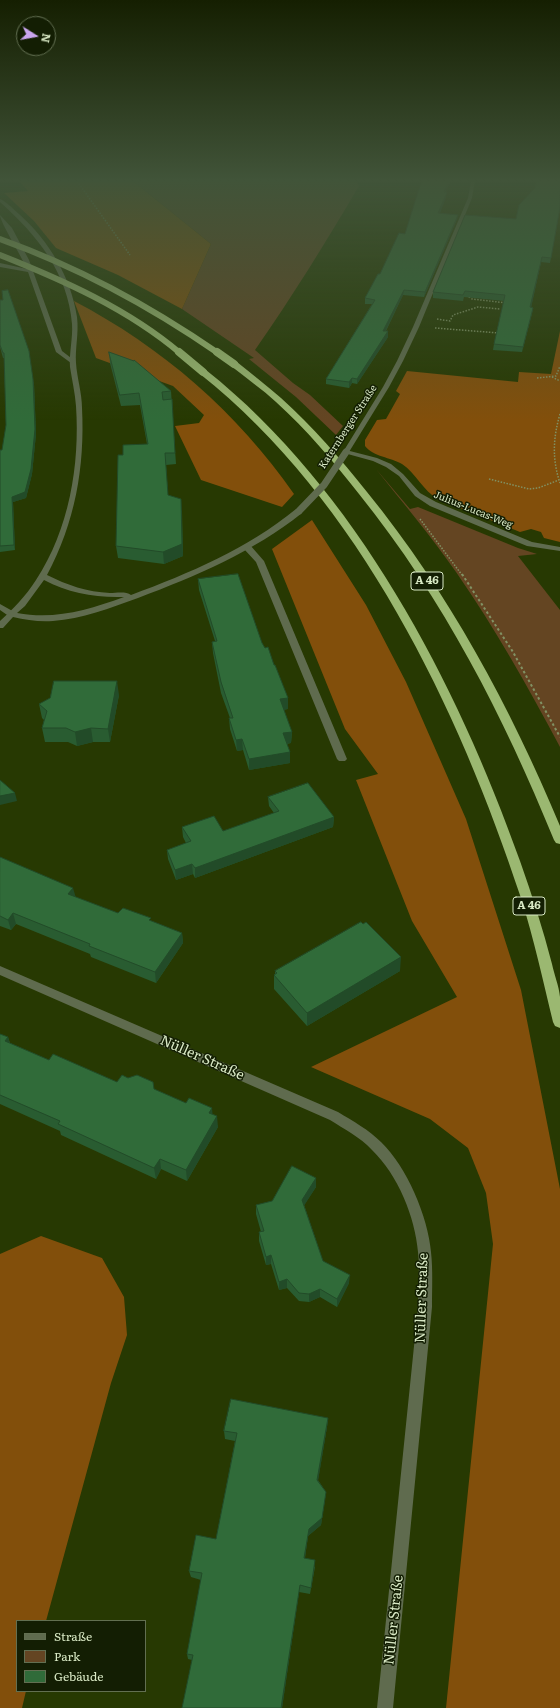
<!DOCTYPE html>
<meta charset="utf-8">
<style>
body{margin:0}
#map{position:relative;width:560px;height:1708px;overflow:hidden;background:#273902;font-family:Literata,serif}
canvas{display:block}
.legend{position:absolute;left:16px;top:1620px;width:130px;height:72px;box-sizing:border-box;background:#131e03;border:1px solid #626f51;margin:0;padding:5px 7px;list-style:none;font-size:12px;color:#d9e9c5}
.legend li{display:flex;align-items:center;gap:8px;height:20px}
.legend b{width:20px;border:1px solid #626f51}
.north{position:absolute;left:16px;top:16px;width:40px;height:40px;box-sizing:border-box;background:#131e03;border:1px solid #626f51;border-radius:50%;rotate:101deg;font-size:11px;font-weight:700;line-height:16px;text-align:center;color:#d9e9c5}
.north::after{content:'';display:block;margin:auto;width:14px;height:18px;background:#c9a5ee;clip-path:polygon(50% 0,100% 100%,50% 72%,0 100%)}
</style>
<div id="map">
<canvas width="560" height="1708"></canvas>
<ul class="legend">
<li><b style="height:5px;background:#5f6b4e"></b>Straße</li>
<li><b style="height:11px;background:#644522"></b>Park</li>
<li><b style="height:11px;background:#306b39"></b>Gebäude</li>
</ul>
<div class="north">N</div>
</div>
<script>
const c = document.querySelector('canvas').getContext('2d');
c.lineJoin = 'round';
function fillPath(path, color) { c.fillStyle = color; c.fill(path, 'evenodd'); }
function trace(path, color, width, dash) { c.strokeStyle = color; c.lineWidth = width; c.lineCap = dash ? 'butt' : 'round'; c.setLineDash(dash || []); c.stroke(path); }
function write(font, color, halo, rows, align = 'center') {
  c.font = font + ' Literata,serif'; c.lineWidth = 3; c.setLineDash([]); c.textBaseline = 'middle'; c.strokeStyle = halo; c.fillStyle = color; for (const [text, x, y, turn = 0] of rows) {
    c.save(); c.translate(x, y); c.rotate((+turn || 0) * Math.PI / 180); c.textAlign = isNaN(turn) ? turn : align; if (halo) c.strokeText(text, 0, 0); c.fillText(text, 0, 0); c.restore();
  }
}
fillPath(new Path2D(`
 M 133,181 L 356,181 L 359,186 C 326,242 292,297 255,350 L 293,383 L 310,395 L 343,426 L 336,435 L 296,397 L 249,359 L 254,358 L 182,309 L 211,244 Z
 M 376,469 L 410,509 L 418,507 L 518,548 L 537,554 L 518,556 L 560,610 L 560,747 C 528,687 495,628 456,572 C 431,536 403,503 376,469 Z`), '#644522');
fillPath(new Path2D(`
 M 19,181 L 133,181 L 211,244 L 182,309 L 118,275 L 56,248 L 34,221 L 4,193 L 28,191 Z
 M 74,301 C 162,347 237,412 294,494 L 282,507 L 201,480 L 175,426 L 199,423 L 204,415 L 173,386 L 96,358 Z
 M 560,331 L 560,542 L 544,538 L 541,532 L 531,529 L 520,532 L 438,499 C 423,491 416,473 402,464 C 390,457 374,457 365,446 L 365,440 L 377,420 L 386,419 L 400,394 L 396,391 L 407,371 L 518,382 L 519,372 L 551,374 Z
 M 312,520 L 366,605 L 406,682 L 466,819 L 521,990 L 560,1189 L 560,1708 L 446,1708 L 493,1244 L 486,1193 L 468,1148 L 430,1119 L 311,1067 L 457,997 L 412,921 L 356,780 L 378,774 L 345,729 L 272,549 Z
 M 41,1236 L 102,1258 L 124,1297 L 127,1335 L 111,1383 L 46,1621 L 17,1621 L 17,1691 L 26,1691 L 22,1708 L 0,1708 L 0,1254 Z`), '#824f0b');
trace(new Path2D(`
 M 77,181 L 130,255
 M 470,294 L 469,297 L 472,299 L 507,303
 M 437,319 L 450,321 L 453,315 L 478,307 L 500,309
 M 435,328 L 499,333
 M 552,377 L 560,381
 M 537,378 L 556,376 L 560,366
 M 560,414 C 553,438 552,459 560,483
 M 489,479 L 529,489 L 538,488 L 559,480
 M 420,519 L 462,575`), '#819264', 1.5, [1.5, 1.5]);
trace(new Path2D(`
 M 462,574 L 513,652 L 560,737`), '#819264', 2, [2.5, 2.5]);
fillPath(new Path2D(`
 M 244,545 L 250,545 L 264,561 L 347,759 L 345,761 L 339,761 L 337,759 L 256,562 L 244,549 Z`), '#5f6b4e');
fillPath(new Path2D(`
 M 0,215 L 12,228 L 29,260 L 62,351 L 75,361 L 75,363 L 71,363 L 56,352 L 28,272 L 0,267 L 0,263 L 27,269 C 22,257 0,222 0,215 Z
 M 346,450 L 377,458 L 391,464 L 403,474 L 420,493 L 436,502 L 532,542 L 560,547 L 560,551 L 527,546 L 430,506 L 415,496 L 399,476 L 386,467 L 373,461 L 344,453 L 344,451 Z
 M 0,604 L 16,613 L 16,617 L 10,617 L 0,610 Z
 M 0,966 L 338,1112 C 353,1121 369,1130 381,1142 C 407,1167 428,1217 431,1252 C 433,1270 432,1289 432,1307 L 393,1708 L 377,1708 L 418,1307 C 418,1289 420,1270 418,1252 C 415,1217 398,1175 372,1150 C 360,1137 344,1129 330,1120 L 0,975 Z`), '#5f6b4e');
fillPath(new Path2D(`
 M 471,181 L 475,181 L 472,198 L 419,327 L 403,361 L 389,387 L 349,452 L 344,453 L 343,452 L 383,387 L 397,361 L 413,327 L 468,198 Z
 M 0,199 C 7,202 13,209 19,214 C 49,241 71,277 77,317 C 79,333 75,348 76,363 C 77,378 82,393 82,408 C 85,467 75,523 47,575 C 67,585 87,592 110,593 C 116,593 126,591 131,595 C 190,573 247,549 296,509 L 302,509 L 302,513 C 253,552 196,576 138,598 C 110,608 82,619 53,621 C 39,622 26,620 13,617 L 3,628 L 0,628 L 0,621 C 13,609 26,596 36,580 C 69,530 80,465 76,406 C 75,393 72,380 70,367 C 69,353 73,338 72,324 C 68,273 37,235 0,202 ZM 44,580 C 69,593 95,598 124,597 C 88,610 55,620 17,613 L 25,606 Z`), '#5f6b4e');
fillPath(new Path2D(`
 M 231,362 L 237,362 C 252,374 267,386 281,398 C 313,427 341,459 367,492 C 449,593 510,706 560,826 L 560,844 L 556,843 L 554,840 C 503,715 444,600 359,494 C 334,462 306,429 276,402 C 262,389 246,378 231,366 Z
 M 200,370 L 206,370 C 356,489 457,683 520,861 C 532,895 543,929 552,964 C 554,974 559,986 560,997 C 560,1007 560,1018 560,1028 L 555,1026 L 553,1022 C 543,981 534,939 521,898 C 459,709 359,500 200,374 Z`), '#9bb871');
trace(new Path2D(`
 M 299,511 L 324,485 L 346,452`), '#5f6b4e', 7);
trace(new Path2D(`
 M 0,239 C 78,267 150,306 218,353
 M 0,255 C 63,280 128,309 180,353`), '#9bb871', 6);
trace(new Path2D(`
 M 179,352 L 203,372
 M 217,352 L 234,364`), '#9bb871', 8);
fillPath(new Path2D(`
 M 423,181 L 451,181 L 445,192 L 446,197 L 440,213 L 457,219 L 424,297 L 403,295 L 386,331 L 388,331 L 388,337 L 357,384 L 352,383 L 349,388 L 326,384 L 326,379 L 372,304 L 365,304 L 365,298 L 405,234 Z
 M 535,188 L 560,208 L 550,263 L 541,262 L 531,307 L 533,308 L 532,313 L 522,352 L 493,350 L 494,344 L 504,301 L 464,297 L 463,301 L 433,298 L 433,292 L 516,219 Z
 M 0,300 L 34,384 L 36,434 L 32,474 L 26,498 L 13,502 L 15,550 L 0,552 L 0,450 L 2,450 L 6,425 L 4,358 L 3,358 L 0,347 Z
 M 109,352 L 171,391 L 176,464 L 166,465 L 168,495 L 182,511 L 183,556 L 164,564 L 118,558 L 116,546 L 123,455 L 147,444 L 140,405 L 121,406 L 110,363 Z
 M 198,579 L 262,643 L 274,665 L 288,698 L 288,709 L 283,710 L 292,732 L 291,743 L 287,744 L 290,752 L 290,763 L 249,770 L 243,750 L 237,751 L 230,729 L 229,718 L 230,718 L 221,693 L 213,653 L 212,642 L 215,641 L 199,590 Z
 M 119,695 L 110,742 L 93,742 L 77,746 L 68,742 L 45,742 L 42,728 L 44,720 L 42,718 L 39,704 Z
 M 268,797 L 334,817 L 333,827 L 195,878 L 193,874 L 176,880 L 168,859 L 167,850 L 186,843 L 183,837 L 182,827 L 223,831 L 274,813 L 269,806 Z
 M 0,857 L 75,897 L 118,913 L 151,921 L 182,933 L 183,943 L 156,983 L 91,957 L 90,954 L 16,924 L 11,930 L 0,926 Z
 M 275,971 L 400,971 L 307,1026 L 274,989 L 274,975 L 275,974 Z
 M 0,1034 L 8,1037 L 10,1043 L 49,1060 L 117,1082 L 154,1089 L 213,1115 L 218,1127 L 187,1181 L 161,1169 L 156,1179 L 61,1135 L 60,1131 L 0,1104 Z
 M 316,1178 L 316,1187 L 304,1205 L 323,1261 L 349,1283 L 337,1307 L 320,1297 L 309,1302 L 299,1301 L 287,1288 L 279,1290 L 271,1264 L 266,1265 L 259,1241 L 259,1232 L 261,1232 L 256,1214 L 256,1205 L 272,1201 Z
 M 328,1418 L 327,1427 L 318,1480 L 326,1492 L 321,1525 L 308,1536 L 305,1558 L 315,1567 L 310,1594 L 299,1592 L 282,1708 L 182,1708 L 192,1660 L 188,1659 L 187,1654 L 201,1580 L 191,1577 L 189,1571 L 216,1539 L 235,1441 L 225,1439 L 224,1431 Z`), '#295c31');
fillPath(new Path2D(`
 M 449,181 L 451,181 L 443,197 L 444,192 Z
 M 447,192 L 446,197 L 438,218 L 438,213 Z
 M 458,215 L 457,219 L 424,297 L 425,292 Z
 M 542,257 L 541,262 L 530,313 L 530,307 Z
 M 404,290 L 403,295 L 383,336 L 383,331 Z
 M 533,308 L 532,313 L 522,352 L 523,347 Z
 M 388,331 L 388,337 L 357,384 L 357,379 Z
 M 352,378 L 352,383 L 349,388 L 349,382 Z
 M 33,379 L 34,384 L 36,434 L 32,474 L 26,498 L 13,502 L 15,550 L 14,545 L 12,497 Z
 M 181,499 L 183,556 L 164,564 L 163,552 Z
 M 117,681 L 119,695 L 110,742 L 108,729 Z
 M 288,698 L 288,709 L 280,710 L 280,699 Z
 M 91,728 L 93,742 L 77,746 L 75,732 Z
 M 292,732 L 291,743 L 283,744 L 283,733 Z
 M 242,739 L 243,750 L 237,751 L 236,740 Z
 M 290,752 L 290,763 L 249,770 L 249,759 Z
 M 15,793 L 17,801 L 0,805 L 0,796 Z
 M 334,817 L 333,827 L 195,878 L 195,868 Z
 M 192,864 L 193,874 L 176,880 L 175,870 Z
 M 73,888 L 76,898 L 68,894 Z
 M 13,913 L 16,924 L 11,930 L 8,920 Z
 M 182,933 L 183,943 L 156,983 L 155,972 Z
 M 401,957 L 400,971 L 307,1026 L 307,1013 Z
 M 8,1037 L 11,1048 L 5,1041 Z
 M 212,1108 L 213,1119 L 209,1113 Z
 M 217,1116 L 218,1127 L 187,1181 L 186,1170 Z
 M 160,1159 L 161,1169 L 156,1179 L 154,1168 Z
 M 316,1178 L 316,1187 L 302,1209 L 302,1200 Z
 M 271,1255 L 271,1264 L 266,1265 L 266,1257 Z
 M 350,1275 L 349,1283 L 337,1307 L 337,1299 Z
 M 287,1279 L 287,1288 L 279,1290 L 279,1282 Z
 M 320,1289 L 320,1297 L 309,1302 L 309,1294 Z
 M 328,1418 L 327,1427 L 317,1487 L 317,1480 Z
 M 326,1492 L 321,1525 L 308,1536 L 304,1564 L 304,1558 L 309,1529 Z
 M 300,1585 L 299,1592 L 282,1708 L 281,1708 Z`), '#224b28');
const building = new Path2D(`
 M 423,181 L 449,181 L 444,192 L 447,192 L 438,213 L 458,215 L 425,292 L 404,290 L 383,331 L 388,331 L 357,379 L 352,378 L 349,382 L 326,379 L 375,300 L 365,298 L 378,274 L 380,274 L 399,233 L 405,234 L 419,189 Z
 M 537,181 L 560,181 L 560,207 L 551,258 L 542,257 L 530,307 L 533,308 L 523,347 L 494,344 L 505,295 L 465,291 L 463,295 L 433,292 L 465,215 L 516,219 L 519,205 L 535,188 Z
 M 8,290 L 29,351 L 33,379 L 35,429 L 31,469 L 25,492 L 12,497 L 14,545 L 0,546 L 0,450 L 2,450 L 6,425 L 4,353 L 3,353 L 0,345 L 0,300 L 3,300 L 2,291 Z
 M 109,352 L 134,361 L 134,360 L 171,391 L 162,392 L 163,400 L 172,399 L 175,453 L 165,453 L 168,495 L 181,499 L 182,544 L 163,552 L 116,546 L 118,455 L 123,455 L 123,445 L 148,444 L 139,393 L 120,395 Z
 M 238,574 L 262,643 L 265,648 L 268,647 L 274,665 L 275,665 L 288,698 L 280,699 L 292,732 L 283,733 L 290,752 L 249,759 L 242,739 L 236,740 L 229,718 L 233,718 L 221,682 L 212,642 L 217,641 L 198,579 Z
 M 54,681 L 117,681 L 108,729 L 91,728 L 75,732 L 66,728 L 42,728 L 47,711 L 39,704 L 50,698 Z
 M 0,780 L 15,793 L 0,796 Z
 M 308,783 L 334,817 L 195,868 L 192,864 L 175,870 L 167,850 L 191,841 L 182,827 L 214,816 L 223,831 L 279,811 L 268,797 Z
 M 0,857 L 73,888 L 68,894 L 118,913 L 123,908 L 151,918 L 149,920 L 182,933 L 155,972 L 89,946 L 90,944 L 13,913 L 8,920 L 0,916 Z
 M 361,922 L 363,924 L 366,922 L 401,957 L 307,1013 L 274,975 L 277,973 L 275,971 Z
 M 0,1034 L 8,1037 L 5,1041 L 49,1060 L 53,1054 L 117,1082 L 122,1075 L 128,1078 L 137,1075 L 153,1082 L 154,1089 L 186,1103 L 189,1098 L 212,1108 L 209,1113 L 217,1116 L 186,1170 L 160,1159 L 154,1168 L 58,1124 L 60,1121 L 0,1095 Z
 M 292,1166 L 316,1178 L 302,1200 L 323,1261 L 350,1275 L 337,1299 L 320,1289 L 309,1294 L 299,1293 L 287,1279 L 279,1282 L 271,1255 L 266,1257 L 259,1232 L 264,1231 L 256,1205 L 272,1201 Z
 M 231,1399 L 328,1418 L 317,1480 L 326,1492 L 322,1518 L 309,1529 L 304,1558 L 315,1560 L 311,1588 L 300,1585 L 281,1708 L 182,1708 L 193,1655 L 187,1654 L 202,1573 L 189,1571 L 196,1535 L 216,1539 L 237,1433 L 224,1431 Z`);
fillPath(building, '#306b39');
trace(building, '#224b28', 1);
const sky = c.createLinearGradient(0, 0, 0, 420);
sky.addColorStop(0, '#151f01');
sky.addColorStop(0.43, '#415439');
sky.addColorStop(1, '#41543900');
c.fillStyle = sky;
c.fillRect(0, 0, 560, 420);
write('10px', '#d9e9c5', '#131e03', [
 ["Katernberger Straße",348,427,-57],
 ["Julius-Lucas-Weg",473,510,22]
]);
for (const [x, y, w] of [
 [427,581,32],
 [529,906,32]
]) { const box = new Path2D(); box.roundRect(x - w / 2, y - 9, w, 18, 3); c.fillStyle = '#131e03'; c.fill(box); trace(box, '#d9e9c5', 1); }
write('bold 11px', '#d9e9c5', null, [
 ["A 46",427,581],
 ["A 46",529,906]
]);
write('14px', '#d9e9c5', '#131e03', [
 ["Nüller Straße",202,1058,24],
 ["Nüller Straße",422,1298,-88],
 ["Nüller Straße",394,1620,-84]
]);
</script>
